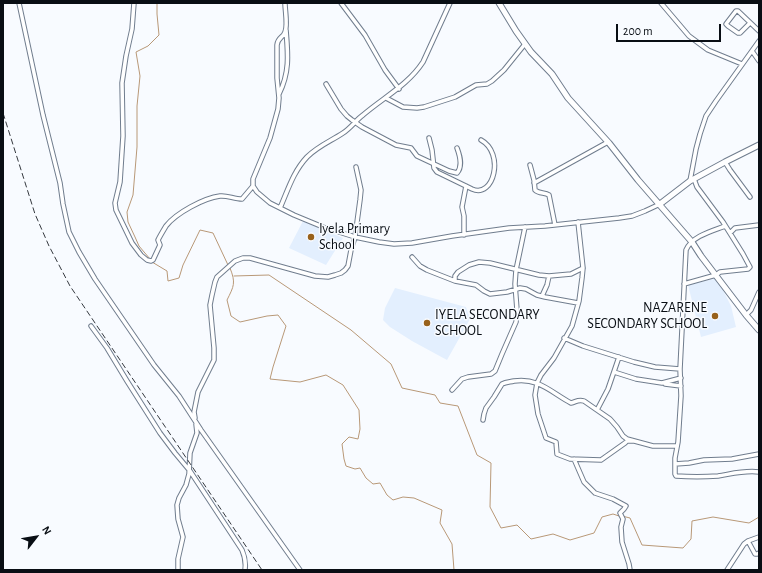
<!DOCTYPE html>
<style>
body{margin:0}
#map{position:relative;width:762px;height:573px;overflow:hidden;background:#f8fbff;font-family:"Alegreya Sans",sans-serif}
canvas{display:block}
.frame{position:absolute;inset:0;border:4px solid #090e14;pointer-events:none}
.north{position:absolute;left:16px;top:517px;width:40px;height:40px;-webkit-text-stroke:3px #f8fbff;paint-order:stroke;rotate:59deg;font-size:11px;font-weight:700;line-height:16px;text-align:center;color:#090e14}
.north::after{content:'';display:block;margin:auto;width:14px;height:18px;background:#090e14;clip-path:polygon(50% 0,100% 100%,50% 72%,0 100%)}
.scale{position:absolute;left:616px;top:24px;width:105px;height:18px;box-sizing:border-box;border:2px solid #090e14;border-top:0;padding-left:5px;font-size:12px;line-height:14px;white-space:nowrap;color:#090e14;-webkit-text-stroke:3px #f8fbff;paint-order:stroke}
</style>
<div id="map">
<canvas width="762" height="573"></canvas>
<div class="frame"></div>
<div class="north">N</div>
<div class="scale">200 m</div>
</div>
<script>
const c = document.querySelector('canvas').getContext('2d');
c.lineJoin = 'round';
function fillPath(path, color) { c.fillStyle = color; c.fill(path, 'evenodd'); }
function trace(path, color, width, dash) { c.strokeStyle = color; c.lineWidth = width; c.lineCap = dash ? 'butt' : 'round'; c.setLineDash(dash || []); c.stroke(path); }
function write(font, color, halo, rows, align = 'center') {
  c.font = font + ' "Alegreya Sans",sans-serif'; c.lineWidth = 3; c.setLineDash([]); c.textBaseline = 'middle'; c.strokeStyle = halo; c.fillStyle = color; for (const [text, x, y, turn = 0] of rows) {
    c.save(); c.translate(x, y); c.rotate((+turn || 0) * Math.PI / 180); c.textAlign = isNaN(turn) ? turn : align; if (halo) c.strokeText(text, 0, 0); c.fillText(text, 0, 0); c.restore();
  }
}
fillPath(new Path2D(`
 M 303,221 L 343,238 L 326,265 L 289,248 Z
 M 717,278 L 731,306 L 736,327 L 701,337 L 688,285 Z
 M 395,288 L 466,307 L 470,319 L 447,360 L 412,341 L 390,327 L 383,320 L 385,308 Z`), '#e3effe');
trace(new Path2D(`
 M 150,259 L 139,246 L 135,237 L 128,222 L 127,212 L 133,195 L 137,147 L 137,106 L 140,76 L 136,52 L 148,46 L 159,35 L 157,14 L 157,3
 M 152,262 L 167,271 L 168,281 L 179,278 L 183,265 L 200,230 L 213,233 L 228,265
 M 230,268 C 236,283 234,286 227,300 L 231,316 L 240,322 L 267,316 L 278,315 L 286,326 L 273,367 L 270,379 L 300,382 L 326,375 L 343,385 L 359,410 L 360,429 L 358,439 L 349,437 L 342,444 L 344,459 L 346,466 L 355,469 L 360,468 L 366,478 L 373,484 L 380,483 L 387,495 L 393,500 L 403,497 L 414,498 L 442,510 L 440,523 L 452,544 L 454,570
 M 234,276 L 269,275 L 351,330 L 391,364 L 402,388 L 435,395 L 440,403 L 458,406 L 477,455 L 491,463 L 490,507 L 501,528 L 517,525 L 531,539 L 553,534 L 570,540 L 594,533 L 602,517 L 613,514 L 619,516
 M 622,516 L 630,518 L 642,545 L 683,548 L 691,539 L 692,521 L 713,517 L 749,523 L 759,517`), '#b89877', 1);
const street = new Path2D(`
 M 19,3 L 43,115 L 60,183 L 63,204 L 69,232 L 79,252 L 95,279 L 154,365 L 179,396 L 201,430 L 300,570
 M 134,3 L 132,29 L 126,56 L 122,83 L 123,136 L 120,182 L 115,203 L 116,210 L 132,243 L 141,255 L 147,260 L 151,261 L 153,260 L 160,245 L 158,240 C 160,236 163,231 166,226 C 176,213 204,198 220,196 C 227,195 234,199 242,199 L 253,186
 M 285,3 C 285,11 288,25 285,32 C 283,38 278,37 277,45 L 277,78 L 279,98 L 278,109 L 270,138 L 253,179 L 253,186 L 257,192 L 270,203 L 294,215 L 323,227 L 355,237 L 379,242 L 394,244 L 412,243 L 452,236 L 509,228 L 545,226 L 619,218 L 632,216 L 645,211 L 660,204
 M 341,3 L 365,35 L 385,70 L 399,89
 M 661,3 L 689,36 L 708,50 L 742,64
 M 750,23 L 740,33 L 738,33 L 728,26 L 726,24 L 736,11 L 738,11 L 759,31
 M 752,51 L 759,61
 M 326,84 L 341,109 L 347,116 L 352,120 L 362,127 L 396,145 L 411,148 L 417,156 L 449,171 L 457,173 C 463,166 460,156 457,148
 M 279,94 C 290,72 288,54 286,30
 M 386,98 L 403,107 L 417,108 L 424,107 L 455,97 L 476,85 L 487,84 L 492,81 L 504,70 L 525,44
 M 429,138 L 432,150 L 434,168 L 437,172 L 472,189 C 494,199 505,153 481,140
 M 725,162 L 730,170 L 750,197
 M 530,165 L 534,180 L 535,190 C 539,194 545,192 549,195 L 555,225
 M 690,181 L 696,149 L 700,134 L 706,116 L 716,101 L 759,41
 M 534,183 L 608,142
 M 280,208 C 288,190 293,172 307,157 C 318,146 331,141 343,133 C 351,128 356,120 363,115 C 384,97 408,85 423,62 L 450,3
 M 578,222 L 583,268 L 582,278 L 579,301 L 572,326 L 554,358 L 541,375 L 537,383 L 535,395 L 538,414 L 546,438 L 556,442 L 557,454 L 570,459 L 601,460 L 625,443 L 627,441 L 633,441
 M 725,226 C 712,231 692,236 686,250 L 680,369 L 681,396 L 678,442 L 675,458 L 675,474 L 676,476 C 690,477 704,477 718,476 C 731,474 745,470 759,472
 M 730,233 L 735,228 L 759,225
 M 464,235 L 464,216 L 462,207 L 466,186
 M 412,257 L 420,266 L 427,270 L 455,281 L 476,285 L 484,291 L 490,294 L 507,292 L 520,288 L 526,289 L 537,295 L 545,297 L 578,303
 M 455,281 L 455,276 L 458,272 L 469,265 L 479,262 L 490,263 L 539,275 L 549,276 L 571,274 L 583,268
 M 684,284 L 716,275 L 720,272 L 748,269 L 750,267 L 743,254 L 723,222 L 697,187 L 694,179
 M 542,296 L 547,285 L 549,276
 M 746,315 L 751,310 L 759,292
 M 91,326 L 107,348 L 127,381 L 160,433 L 175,453 L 190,471 L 242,550 C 245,557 246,563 245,570
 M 564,338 L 583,346 L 634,362 L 655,367 L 680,369
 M 614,372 L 636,379 L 662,383 L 681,378
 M 665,384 L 681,386
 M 452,390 L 462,379 L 468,377 L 491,374 L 495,371 L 502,354 L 516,322 L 517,310 L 515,284 L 516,270 L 525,227
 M 597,410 L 608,389 L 619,357
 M 195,418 L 194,412 L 198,392 L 214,360 L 214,348 L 210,305 L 212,295 L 215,282 L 217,277 L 235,261 L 243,258 L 250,258 L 315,276 L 328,277 L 335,275 L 341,273 L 345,270 L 348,266 L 351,250 L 355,237 L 360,200 L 361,190 L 356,167
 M 483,420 L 484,414 L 486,408 L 494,397 L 502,384 C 506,382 510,382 514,381 C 538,377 552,393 571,403 C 576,402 578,399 584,401 L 610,419 L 617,427 L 623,436 L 627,439 L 653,446 L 677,446
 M 574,459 L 584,482 L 595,493 L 613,499 L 626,506 L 624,509 L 620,513 L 623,519 L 621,527 L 622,542 L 629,564 L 630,570
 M 675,464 L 689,463 L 704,460 L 732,459 L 759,454
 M 748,541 L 755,554 L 757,554 L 759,553
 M 178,570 L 178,559 L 183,537 L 178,519 L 177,505 L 179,498 L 186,485 L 189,474 L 190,453 L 197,433 L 196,424
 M 727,570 L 744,544 L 748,541 L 759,537`);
const secondary = new Path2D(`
 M 499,3 L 516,31 L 531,52 L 552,74 L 568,98 L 609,143 L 638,180 L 692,242 L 701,256 L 746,315 L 759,330
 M 660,204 L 690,181 L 725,162 L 759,145`);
trace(street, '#707d8e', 5.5);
trace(secondary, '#707d8e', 7);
trace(street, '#fff', 3.5);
trace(secondary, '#fff', 5);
trace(new Path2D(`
 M 3,113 L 35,214 L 49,246 L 70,286 L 262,570`), '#34383e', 1, [6, 3]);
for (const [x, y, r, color] of [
 [311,237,4,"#98611b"],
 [715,316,4,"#98611b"],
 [427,323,4,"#98611b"]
]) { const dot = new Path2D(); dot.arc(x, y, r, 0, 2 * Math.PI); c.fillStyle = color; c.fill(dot); trace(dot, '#f8fbff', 1.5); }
write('14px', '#090e14', '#f8fbff', [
 ["Iyela Primary",319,229],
 ["School",319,245],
 ["NAZARENE",707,308,"right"],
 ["SECONDARY SCHOOL",707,324,"right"],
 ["IYELA SECONDARY",435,315],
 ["SCHOOL",435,331]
], 'left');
</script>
